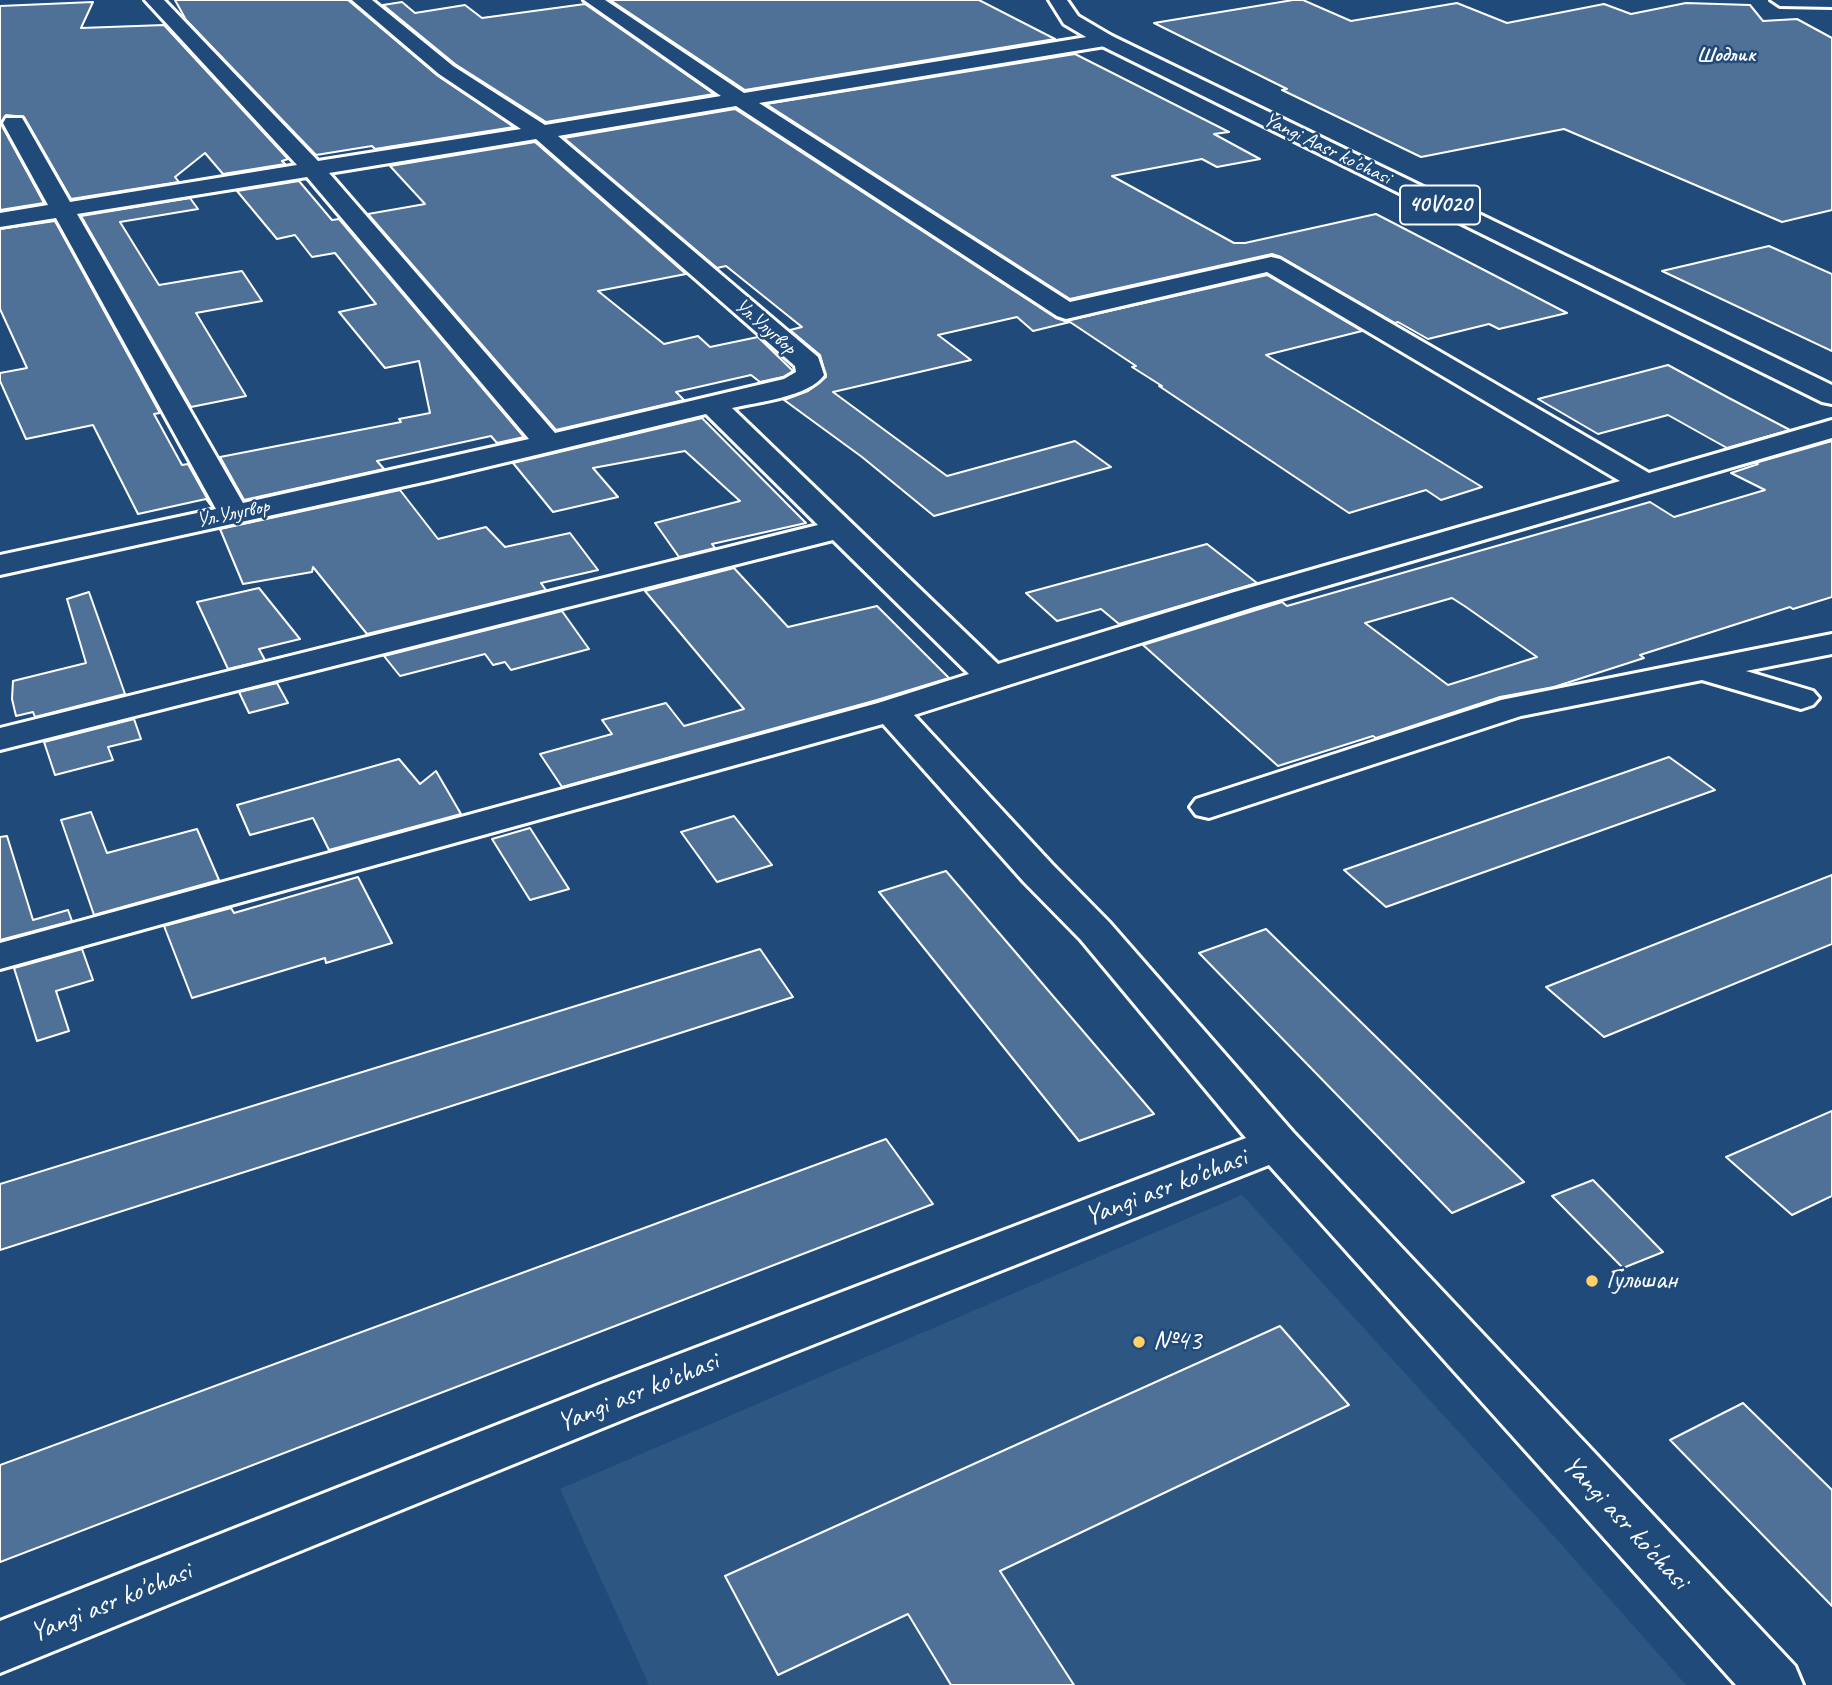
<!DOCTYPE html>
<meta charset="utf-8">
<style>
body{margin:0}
canvas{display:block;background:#1f4a7a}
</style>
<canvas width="1832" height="1685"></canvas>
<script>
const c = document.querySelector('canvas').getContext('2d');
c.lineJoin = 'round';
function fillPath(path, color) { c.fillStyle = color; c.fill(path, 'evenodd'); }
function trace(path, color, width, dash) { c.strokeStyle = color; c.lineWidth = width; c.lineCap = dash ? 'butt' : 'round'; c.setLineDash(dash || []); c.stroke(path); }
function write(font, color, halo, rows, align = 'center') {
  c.font = font + ' Caveat,sans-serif'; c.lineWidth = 5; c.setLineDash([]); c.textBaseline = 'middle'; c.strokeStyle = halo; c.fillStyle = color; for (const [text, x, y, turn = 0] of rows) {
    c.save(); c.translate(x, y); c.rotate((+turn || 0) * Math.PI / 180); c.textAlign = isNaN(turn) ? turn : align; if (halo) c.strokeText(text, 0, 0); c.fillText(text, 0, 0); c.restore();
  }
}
fillPath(new Path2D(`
 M 1242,1195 L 1560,1543 L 1686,1685 L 649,1685 L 560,1489 Z`), '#2e5683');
const building = new Path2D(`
 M 175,0 L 348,0 L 438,76 L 514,127 L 375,149 L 372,146 L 316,155 L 186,20 Z
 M 610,0 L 979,0 L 1055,39 L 745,90 Z
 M 1293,0 L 1303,0 L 1351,21 L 1457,3 L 1507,23 L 1604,4 L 1631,14 L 1686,3 L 1750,5 L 1763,21 L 1797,19 L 1832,38 L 1832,210 L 1782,222 L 1564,129 L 1421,157 L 1282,90 L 1287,89 L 1154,23 Z
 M 93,2 L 81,28 L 164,25 L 288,159 L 282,161 L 285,164 L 223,174 L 205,153 L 175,177 L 179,182 L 71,199 L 24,117 L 6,115 L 1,124 L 44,203 L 0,210 L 0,6 Z
 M 402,2 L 415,13 L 465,5 L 482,18 L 585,4 L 714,94 L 546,122 L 455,64 L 383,5 Z
 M 1075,54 L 1229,132 L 1214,134 L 1260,159 L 1217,167 L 1202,159 L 1112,176 L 1234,243 L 1245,243 L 1376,214 L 1567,313 L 1499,329 L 1489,324 L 1428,339 L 1398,322 L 1395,323 L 1281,257 L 1272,254 L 1070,299 L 766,104 Z
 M 735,109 L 1056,318 L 1065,321 L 1267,275 L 1362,331 L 1266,355 L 1482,487 L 1441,500 L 1426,490 L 1349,513 L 1159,386 L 1162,386 L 1132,367 L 1136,366 L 1070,322 L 1033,331 L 1017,317 L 938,335 L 971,360 L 833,392 L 947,476 L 1075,441 L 1111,467 L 934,516 L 862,457 L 784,400 L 808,391 L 826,377 L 820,355 L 790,330 L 802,327 L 726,266 L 717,268 L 564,138 Z
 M 535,142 L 686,274 L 598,291 L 664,344 L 698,336 L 710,347 L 758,337 L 793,371 L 783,377 L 760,382 L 751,375 L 676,392 L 684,400 L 556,430 L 368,214 L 425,204 L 390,166 Z
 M 299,181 L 332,220 L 339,219 L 524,437 L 497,443 L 491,436 L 377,461 L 384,469 L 244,500 L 220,457 L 401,422 L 399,419 L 430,413 L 419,361 L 385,368 L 339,312 L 376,304 L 335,253 L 312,257 L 295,235 L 277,239 L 237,191 Z
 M 190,198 L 198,209 L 120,222 L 159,285 L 242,271 L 262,301 L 196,313 L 246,396 L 191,407 L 81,216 Z
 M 55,221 L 160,413 L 154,414 L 182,465 L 188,464 L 212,507 L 206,499 L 138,514 L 93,425 L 26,439 L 0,381 L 0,373 L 27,368 L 0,309 L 0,229 Z
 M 1769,246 L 1832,274 L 1832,351 L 1662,271 Z
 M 1668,365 L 1727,397 L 1790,430 L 1727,448 L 1668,415 L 1598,434 L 1538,399 Z
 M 702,418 L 806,523 L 712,544 L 715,548 L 679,557 L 655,523 L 740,501 L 685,451 L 593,468 L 618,497 L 553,512 L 513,463 Z
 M 1832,441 L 1832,597 L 1793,609 L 1790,607 L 1640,655 L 1644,658 L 1554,687 L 1500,697 L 1376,738 L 1373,736 L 1278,766 L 1143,645 L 1282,602 L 1287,606 L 1650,502 L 1674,517 L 1765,490 L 1731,473 L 1758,464 L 1755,463 ZM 1452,598 L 1466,607 L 1537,657 L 1448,685 L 1365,623 Z
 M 400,490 L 438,539 L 486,527 L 505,547 L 570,533 L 598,570 L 541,583 L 546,590 L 367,634 L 313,567 L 312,572 L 243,584 L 220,529 Z
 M 1207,544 L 1257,583 L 1119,624 L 1101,609 L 1057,621 L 1026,593 Z
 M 734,568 L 788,627 L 877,606 L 949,678 L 877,700 L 562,787 L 540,754 L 612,734 L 602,720 L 666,703 L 684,726 L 744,709 L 645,591 Z
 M 259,588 L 300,639 L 259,649 L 265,660 L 228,669 L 197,602 Z
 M 89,592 L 125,694 L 35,717 L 33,712 L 16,716 L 12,699 L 13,681 L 86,663 L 67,599 Z
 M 562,611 L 589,649 L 511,670 L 505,662 L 493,665 L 485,654 L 400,676 L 384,656 Z
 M 277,683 L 288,703 L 249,713 L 239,692 Z
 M 134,719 L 141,739 L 108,747 L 113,760 L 55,775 L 44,742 Z
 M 1669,757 L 1715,790 L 1386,907 L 1344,870 Z
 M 399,759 L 420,784 L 436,771 L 461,814 L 329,850 L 313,818 L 250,835 L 237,805 Z
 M 91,812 L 107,853 L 197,829 L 219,880 L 94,915 L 61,820 Z
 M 734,816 L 772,865 L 717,882 L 681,832 Z
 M 530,828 L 569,889 L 530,900 L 492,839 Z
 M 7,836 L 33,920 L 68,910 L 72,921 L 0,940 L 0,837 Z
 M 946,871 L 1154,1114 L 1079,1141 L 879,892 Z
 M 1832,875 L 1832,944 L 1604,1037 L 1546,987 Z
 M 358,877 L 392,943 L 326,963 L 325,958 L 192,998 L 164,926 L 231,908 L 234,913 Z
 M 1266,929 L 1524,1182 L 1452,1213 L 1199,953 Z
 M 82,949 L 93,980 L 56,991 L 69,1031 L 37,1041 L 14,968 Z
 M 760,949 L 793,997 L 0,1250 L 0,1184 Z
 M 1832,1111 L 1832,1196 L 1792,1215 L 1726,1157 Z
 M 886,1139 L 933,1204 L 0,1562 L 0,1465 Z
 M 1593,1180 L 1663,1252 L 1623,1268 L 1552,1196 Z
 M 1280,1326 L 1349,1405 L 1000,1571 L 1074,1685 L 951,1685 L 908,1614 L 778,1675 L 725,1576 Z
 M 1743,1403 L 1832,1490 L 1832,1606 L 1670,1440 Z`);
fillPath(building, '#507197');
trace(building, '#fff', 2);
const minor = new Path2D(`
 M 145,0 L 164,0 L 318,161 L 521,129 L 439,74 L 352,0 L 372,0 L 453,66 L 545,125 L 721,96 L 584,0 L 605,0 L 744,93 L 1105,34 L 1112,36 L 1115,40 L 1105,46 L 759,103 L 1070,302 L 1271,257 L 1280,259 L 1649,473 L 1832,420 L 1832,438 L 1254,607 L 914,715 L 1052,864 L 1109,922 L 1293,1132 L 1795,1666 L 1803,1685 L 1736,1685 L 1269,1165 L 637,1414 L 0,1673 L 0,1621 L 601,1384 L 1246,1138 L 1081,940 L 1024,882 L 883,724 L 0,969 L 0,943 L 878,703 L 969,674 L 833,540 L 0,750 L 0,728 L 818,525 L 706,414 L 432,480 L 0,575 L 0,555 L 216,509 L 56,218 L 0,227 L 0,213 L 48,205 L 3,123 L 6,118 L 22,118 L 25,123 L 70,202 L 297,165 ZM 736,106 L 1057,316 L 1066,319 L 1267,272 L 1620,481 L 1231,593 L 998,664 L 732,408 C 757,402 809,397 824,375 L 818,357 L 558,136 ZM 536,139 L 795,366 L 796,372 L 784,379 L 555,433 L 329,173 ZM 307,177 L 529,439 L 243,503 L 77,214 Z
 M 1771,0 L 1832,0 L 1832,7 L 1780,6 Z
 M 1832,634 L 1832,654 L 1746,671 L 1813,691 L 1819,698 L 1813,705 L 1801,709 L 1702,680 L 1521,716 L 1209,818 L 1196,815 L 1190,807 L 1196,799 L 1501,700 Z`);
const major = new Path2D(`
 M 1049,0 L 1067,0 L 1078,16 L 1112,36 L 1832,385 L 1832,404 L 1822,402 L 1098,44 L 1064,24 Z`);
trace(minor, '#fff', 6);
trace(major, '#fff', 6);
fillPath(minor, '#1f4a7a');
fillPath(major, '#1f4a7a');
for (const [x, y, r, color] of [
 [1592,1281,7,"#ffd166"],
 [1139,1342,7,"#ffd166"]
]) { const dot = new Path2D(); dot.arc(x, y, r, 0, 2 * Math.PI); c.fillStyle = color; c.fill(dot); trace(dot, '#1f4a7a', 2.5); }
write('bold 21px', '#fff', '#1f4a7a', [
 ["Шодлик",1726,55]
]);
write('21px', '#fff', '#1f4a7a', [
 ["Yangi Aasr ko'chasi",1327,149,26],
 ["Ул.Улугвор",765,327,41],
 ["Ул.Улугвор",233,514,-12]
]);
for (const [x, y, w] of [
 [1440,205,80]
]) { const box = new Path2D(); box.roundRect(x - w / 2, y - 19.5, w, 39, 5); c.fillStyle = '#1f4a7a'; c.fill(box); trace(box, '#fff', 2); }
write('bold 23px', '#fff', null, [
 ["40V020",1440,205]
]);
write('28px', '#fff', '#1f4a7a', [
 ["Yangi asr ko'chasi",1166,1188,-21],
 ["Yangi asr ko'chasi",638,1393,-22],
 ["Yangi asr ko'chasi",1625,1523,47],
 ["Yangi asr ko'chasi",111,1603,-22]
]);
write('28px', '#fff', '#1f4a7a', [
 ["Гульшан",1606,1281],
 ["№43",1153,1342]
], 'left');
</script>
